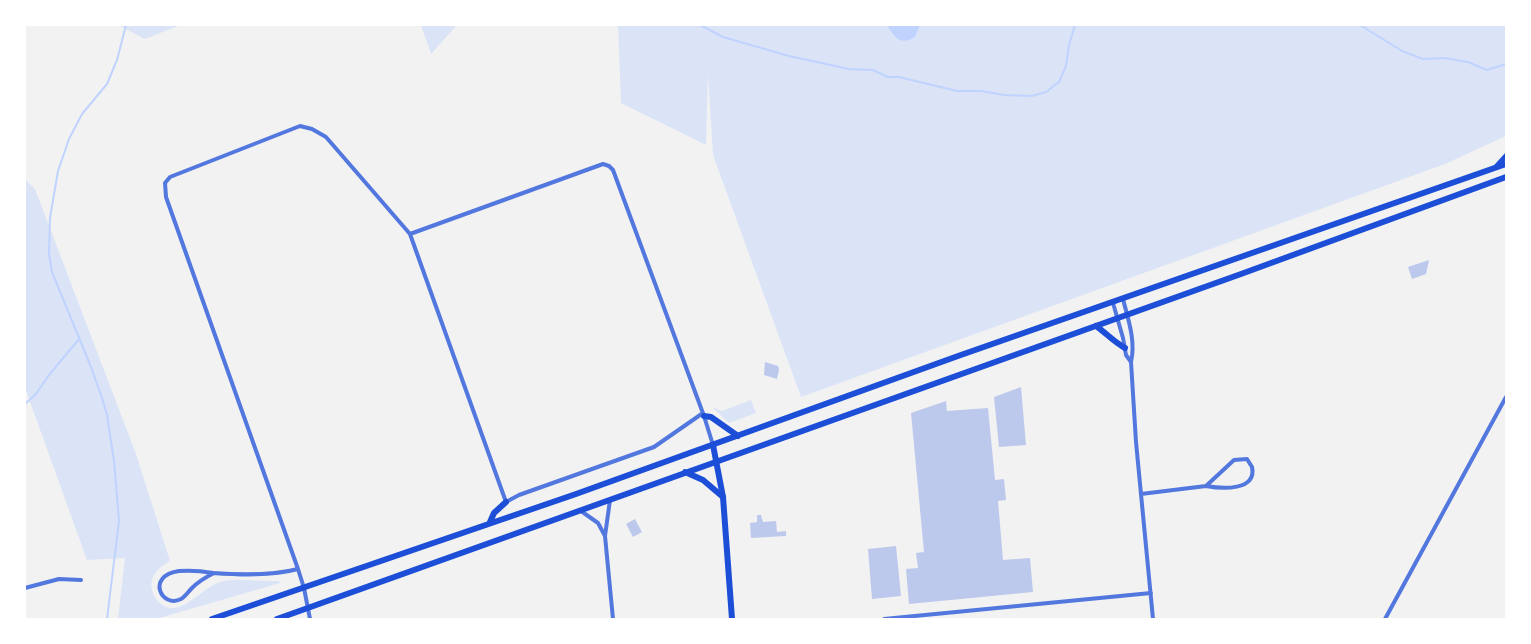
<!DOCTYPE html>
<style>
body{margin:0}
#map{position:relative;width:1531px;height:644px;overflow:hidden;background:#f2f2f2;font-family:Barlow,sans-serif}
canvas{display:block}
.frame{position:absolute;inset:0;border:26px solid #fff;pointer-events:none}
</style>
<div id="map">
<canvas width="1531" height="644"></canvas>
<div class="frame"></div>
</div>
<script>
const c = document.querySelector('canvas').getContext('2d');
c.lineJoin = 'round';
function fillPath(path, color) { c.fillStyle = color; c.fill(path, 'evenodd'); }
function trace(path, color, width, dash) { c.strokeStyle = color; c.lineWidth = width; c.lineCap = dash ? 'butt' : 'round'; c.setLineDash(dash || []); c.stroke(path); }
fillPath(new Path2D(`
 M 118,25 L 181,25 L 145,39 Z
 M 421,25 L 457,25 L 431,54 Z
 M 618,25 L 1506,25 L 1506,136 L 1445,164 L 801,397 L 713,155 L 708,74 L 706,145 L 621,103 Z
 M 25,179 L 35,189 L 136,454 L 170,561 C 162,566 155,570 152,580 C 150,587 153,596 158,601 C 180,624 201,584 225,581 C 241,578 262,582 279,581 L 280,583 L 156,619 L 118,619 L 125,558 L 87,560 L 25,388 Z
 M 751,400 L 756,413 L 729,423 L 712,407 L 722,411 Z`), '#dbe4f7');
fillPath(new Path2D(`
 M 887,25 L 920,25 L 915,37 C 900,46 895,38 887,25 Z`), '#bfd3fe');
trace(new Path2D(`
 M 700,25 L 723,37 L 789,56 L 849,69 L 873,70 L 888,77 L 899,77 L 957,91 L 981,91 L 1004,95 L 1032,96 L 1046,92 L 1059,82 L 1066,66 L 1069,45 L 1075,25
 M 1360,25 L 1402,51 L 1423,59 L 1444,58 L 1468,62 L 1487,70 L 1506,64
 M 25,404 L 36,394 L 49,375 L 79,339
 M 107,619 L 119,521 L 114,461 L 107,415 L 102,398 L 91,367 L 52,272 L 49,254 L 50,218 L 58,171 L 69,139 L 82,114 L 107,84 L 117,60 L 126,25`), '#bfd3fe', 2);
fillPath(new Path2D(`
 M 1429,260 L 1426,274 L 1412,279 L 1408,267 Z
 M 765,362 L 778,366 L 779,370 L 777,379 L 764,375 Z
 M 1021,387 L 1026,445 L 999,447 L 994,397 Z
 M 946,401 L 947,411 L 988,408 L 995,480 L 1004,479 L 1006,500 L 998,501 L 1003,560 L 1030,558 L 1033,592 L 909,604 L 906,569 L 918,568 L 916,553 L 924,552 L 911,413 Z
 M 757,515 L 761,515 L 763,522 L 776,521 L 777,532 L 786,531 L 786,536 L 751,538 L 750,523 L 757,522 Z
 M 635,519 L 642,532 L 633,537 L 626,524 Z
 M 896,546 L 901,596 L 872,599 L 868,549 Z`), '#bdc9ec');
trace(new Path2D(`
 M 410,234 L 603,164 L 609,166 L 613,170 L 704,416 L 713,445
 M 1123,299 C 1128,319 1136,341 1131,362 L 1136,442 L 1153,619
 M 1113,303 L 1123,338 L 1126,355 L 1131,362
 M 1141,494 L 1206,486 C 1222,489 1257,491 1252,467 L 1247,459 L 1234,460 L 1206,486
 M 610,500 L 605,536 L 613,619
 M 581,511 L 598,523 L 605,536
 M 214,573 C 206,577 198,582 192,588 C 188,592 185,597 181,599 C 162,609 145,576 179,571 C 191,570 202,571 213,573 C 241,575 271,576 298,569
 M 25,588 L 59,579 L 81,580
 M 310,619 L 304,588 L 298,569 L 166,197 L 165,183 L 170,177 L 300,126 L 312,129 L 326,137 L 410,234 L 506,502 L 519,495 L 654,447 L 703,413
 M 884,619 L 1151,593
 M 1385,619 L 1506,397`), '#5277de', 4);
trace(new Path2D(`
 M 1496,167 L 1506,156`), '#1d4ed8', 5.5);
trace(new Path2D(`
 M 713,445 L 723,497 L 732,619`), '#1d4ed8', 6);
trace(new Path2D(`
 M 1096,326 C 1106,333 1114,342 1125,348
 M 704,416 L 711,417 L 738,436
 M 685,472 L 703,480 L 723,497
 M 490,522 L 494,513 L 506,502
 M 212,619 L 576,494 L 958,356 L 1506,164
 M 277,619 L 1241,274 L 1506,177`), '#1d4ed8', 6);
</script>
